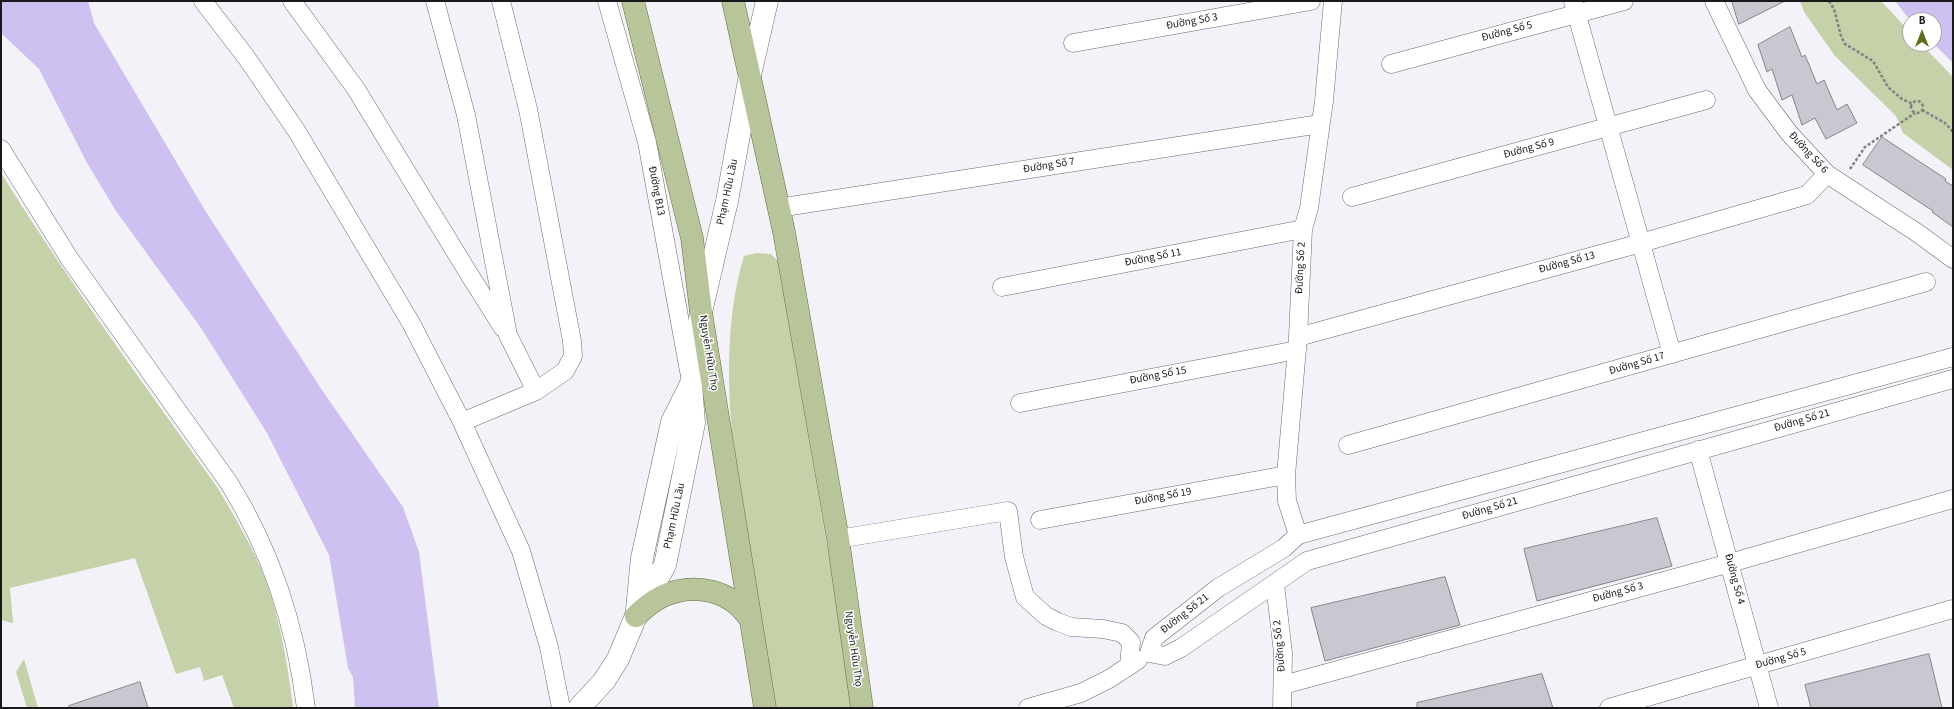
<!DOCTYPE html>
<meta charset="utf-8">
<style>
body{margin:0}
#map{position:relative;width:1954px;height:709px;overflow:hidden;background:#f4f2f9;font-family:"Source Sans 3",sans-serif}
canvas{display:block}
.frame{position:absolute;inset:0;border:2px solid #19181a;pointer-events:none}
.north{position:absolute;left:1902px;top:12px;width:40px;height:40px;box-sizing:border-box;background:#fff;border:1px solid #a3a3a3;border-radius:50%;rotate:0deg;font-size:11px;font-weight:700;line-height:16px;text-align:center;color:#19181a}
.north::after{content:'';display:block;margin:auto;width:14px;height:18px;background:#5c6f1d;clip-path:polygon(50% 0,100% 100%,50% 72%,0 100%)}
</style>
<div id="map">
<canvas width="1954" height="709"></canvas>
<div class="frame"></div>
<div class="north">B</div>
</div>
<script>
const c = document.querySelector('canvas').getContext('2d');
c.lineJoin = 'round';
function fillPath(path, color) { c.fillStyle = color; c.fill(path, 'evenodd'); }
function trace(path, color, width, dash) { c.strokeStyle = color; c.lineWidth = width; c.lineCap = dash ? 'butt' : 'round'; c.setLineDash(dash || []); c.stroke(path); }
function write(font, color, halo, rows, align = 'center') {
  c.font = font + ' "Source Sans 3",sans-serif'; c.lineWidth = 3; c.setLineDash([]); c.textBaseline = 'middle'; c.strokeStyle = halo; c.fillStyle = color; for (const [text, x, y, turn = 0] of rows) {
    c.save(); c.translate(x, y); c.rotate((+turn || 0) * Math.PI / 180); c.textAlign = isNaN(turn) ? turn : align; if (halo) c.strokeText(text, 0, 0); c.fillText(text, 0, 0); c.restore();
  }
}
fillPath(new Path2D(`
 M 1800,1 L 1881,1 L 1910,32 L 1910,44 L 1921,44 L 1953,77 L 1953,170 L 1903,133 L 1896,116 L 1835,56 L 1804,12 Z
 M 1,173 C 68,281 143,383 217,487 C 237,520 263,565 273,602 C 283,637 289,673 293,708 L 234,708 L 222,675 L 204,681 L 200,667 L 176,674 L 135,558 L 10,588 L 13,623 L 1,620 Z
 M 756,253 L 771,254 L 778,261 L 855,708 L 775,708 L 732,433 C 727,375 727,312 744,256 Z
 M 24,659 L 38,708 L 27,708 L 16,672 Z`), '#c5d1a9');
fillPath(new Path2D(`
 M 1,1 L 88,1 L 94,23 L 206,212 L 322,390 L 403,507 L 419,552 L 439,708 L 355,708 L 353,677 L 348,668 L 329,555 L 267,433 L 201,328 L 116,211 L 87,163 L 39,69 L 1,33 Z
 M 1895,1 L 1953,1 L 1953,63 L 1934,44 L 1934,20 L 1910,20 Z`), '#cfc0f2');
const building = new Path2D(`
 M 1732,1 L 1785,1 L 1739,24 Z
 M 1790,27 L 1802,57 L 1805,55 L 1817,84 L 1824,80 L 1837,110 L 1847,104 L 1857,123 L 1826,139 L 1815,118 L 1802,125 L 1792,95 L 1782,100 L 1772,69 L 1767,72 L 1758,45 Z
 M 1882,137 L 1946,179 L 1945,181 L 1953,186 L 1953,227 L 1932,212 L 1933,211 L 1863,165 Z
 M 1657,518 L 1672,566 L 1537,601 L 1524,549 Z
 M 1445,577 L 1460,625 L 1325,661 L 1311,608 Z
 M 1929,654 L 1942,708 L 1811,708 L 1805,685 Z
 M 1542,674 L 1553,708 L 1417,708 L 1417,703 Z
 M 140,682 L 148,708 L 69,708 L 69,706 Z`);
fillPath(building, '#c9c7cf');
trace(building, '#85838a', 1);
const minor = new Path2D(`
 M 203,1 L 246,57 L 296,130 L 411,323 L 462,422 L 521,551 L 549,647 L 561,708
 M 292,1 L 356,89 L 469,274 L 503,328
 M 435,1 L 466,115 L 508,335 L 536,391
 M 607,1 L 647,142 L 689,371
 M 1573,1 L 1672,354
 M 1714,1 L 1757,90 L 1789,133 L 1827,174 L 1919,234 L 1953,259
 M 1073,43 L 1311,1
 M 1391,64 L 1624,1
 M 1,149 L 69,258 L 229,483 C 272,552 296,627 306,708
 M 1352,197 L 1706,100
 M 778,208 L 1320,124
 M 1002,287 L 1303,229
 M 1298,337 L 1641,243 L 1807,195 L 1827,174
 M 1020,403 L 1297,350
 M 462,422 L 536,391 L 565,371 L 573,356 L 572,341 L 528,109 L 501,1
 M 1348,445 L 1926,282
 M 1698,450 L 1769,708
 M 1040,520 L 1286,475
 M 1298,535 L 1287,501 L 1286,475 L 1298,337 L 1303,229 L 1309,208 L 1324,101 L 1333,1
 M 838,539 L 1008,511 L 1014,557 L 1025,597 L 1046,616 L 1058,622 L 1071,627 L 1103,629 L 1122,633 L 1131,642 L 1129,666
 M 1275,584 L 1283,653 L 1282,708
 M 1149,653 L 1154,638 L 1218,588 L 1284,548 L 1298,535 L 1953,357
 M 1149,653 L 1165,656 L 1181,648 L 1307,561 L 1953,379
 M 1283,685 L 1730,563 L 1953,499
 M 1028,708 L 1081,693 L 1109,679 L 1138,660
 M 1609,708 L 1953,609`);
const secondary = new Path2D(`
 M 637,609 L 642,558 L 672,422 L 691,384
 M 579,708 L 604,681 L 618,659 L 636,616 L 665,565 L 694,423 L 691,384 L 701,312 L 727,201 L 750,75 L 767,1`);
const primary = new Path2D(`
 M 633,1 L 692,238 L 701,312 L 765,708
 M 733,1 L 784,232 L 838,539 L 862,708
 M 636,616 C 644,608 653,601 663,596 C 695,582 731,590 750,619`);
trace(minor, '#6b6970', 19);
trace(secondary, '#6b6970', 23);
trace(primary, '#626e41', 23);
trace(new Path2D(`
 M 1829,1 L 1834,9 L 1841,36 L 1845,44 L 1873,61 L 1888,87 L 1902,99 L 1913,104
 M1911 107a6 6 0 1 1 12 0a6 6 0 1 1-12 0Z
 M 1922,110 L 1945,123 L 1953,132
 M 1850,169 L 1865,147 L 1915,113`), '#818084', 2.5, [3, 2]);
trace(minor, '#fff', 18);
trace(secondary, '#fff', 22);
trace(primary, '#b8c49a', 22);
write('11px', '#19181a', '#fff', [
 ["Đường Số 3",1192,22,-10],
 ["Đường Số 5",1507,32,-15],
 ["Đường Số 9",1529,149,-15],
 ["Đường Số 6",1808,153,47],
 ["Đường Số 7",1049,166,-9],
 ["Đường B13",656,191,79],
 ["Phạm Hữu Lầu",728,192,-78],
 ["Đường Số 11",1153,258,-11],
 ["Đường Số 13",1567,263,-15],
 ["Đường Số 2",1301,268,-87],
 ["Nguyễn Hữu Thọ",708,353,81],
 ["Đường Số 17",1637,364,-16],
 ["Đường Số 15",1158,376,-11],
 ["Đường Số 21",1802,421,-16],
 ["Đường Số 19",1163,497,-10],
 ["Đường Số 21",1490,509,-16],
 ["Phạm Hữu Lầu",675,516,-78],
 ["Đường Số 4",1734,579,75],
 ["Đường Số 3",1618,593,-15],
 ["Đường Số 21",1185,614,-38],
 ["Đường Số 2",1280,646,-95],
 ["Nguyễn Hữu Thọ",853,649,82],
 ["Đường Số 5",1781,659,-16]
]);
</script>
